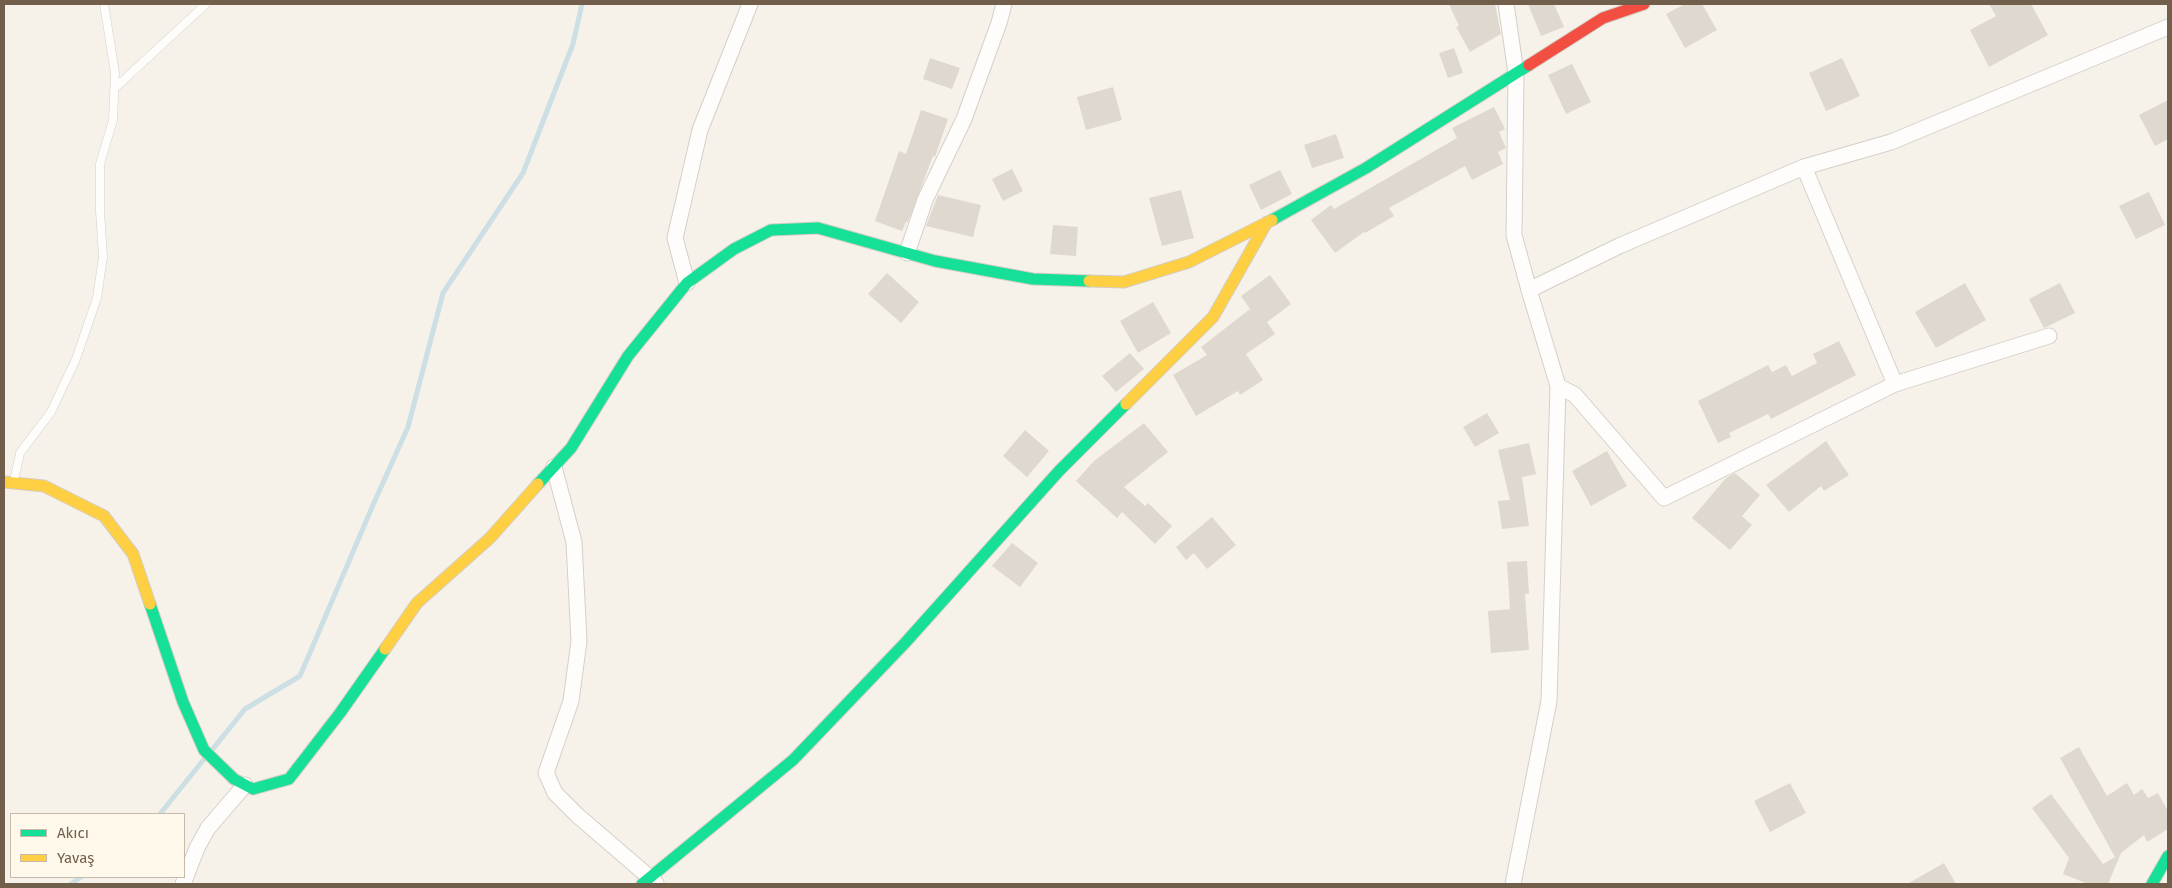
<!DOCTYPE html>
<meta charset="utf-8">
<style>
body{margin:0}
#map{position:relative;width:2172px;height:888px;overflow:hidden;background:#f6f2e9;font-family:"Fira Sans",sans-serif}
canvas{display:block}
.frame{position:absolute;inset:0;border:5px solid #725f4b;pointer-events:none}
.legend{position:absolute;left:10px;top:813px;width:175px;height:65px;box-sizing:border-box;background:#fef9ea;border:1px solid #c6bbaa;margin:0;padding:6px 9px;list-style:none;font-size:15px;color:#725f4b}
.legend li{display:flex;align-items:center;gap:10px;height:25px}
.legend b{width:25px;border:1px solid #c6bbaa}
</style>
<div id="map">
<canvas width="2172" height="888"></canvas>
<div class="frame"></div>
<ul class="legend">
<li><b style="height:6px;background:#16e098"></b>Akıcı</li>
<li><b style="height:6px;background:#ffcf43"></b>Yavaş</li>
</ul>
</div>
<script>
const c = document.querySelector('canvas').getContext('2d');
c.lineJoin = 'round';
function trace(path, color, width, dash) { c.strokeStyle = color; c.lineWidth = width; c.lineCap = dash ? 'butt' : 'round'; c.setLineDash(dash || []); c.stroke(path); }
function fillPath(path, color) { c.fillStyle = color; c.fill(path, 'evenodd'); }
trace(new Path2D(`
 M 212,750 L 245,709 L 300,676 L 373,505 L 408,427 L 443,293 L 523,173 L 573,44 L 582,4
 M 160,814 L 205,758
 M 71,884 L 81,877`), '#ccdfe5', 5);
fillPath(new Path2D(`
 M 1449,4 L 1495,4 L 1501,34 L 1470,52 L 1456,27 L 1459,26 Z
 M 1528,4 L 1554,4 L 1564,27 L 1541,36 Z
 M 1685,4 L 1702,4 L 1717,30 L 1685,48 L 1666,14 Z
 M 1989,4 L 2031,4 L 2048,35 L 1989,67 L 1970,30 L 1996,16 Z
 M 1454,48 L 1463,73 L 1448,78 L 1439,53 Z
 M 930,58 L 960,68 L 952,89 L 923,79 Z
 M 1842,58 L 1860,96 L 1826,111 L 1809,73 Z
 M 1572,64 L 1591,102 L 1566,114 L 1548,75 Z
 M 1113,87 L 1122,120 L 1086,130 L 1077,97 Z
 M 2168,100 L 2168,139 L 2155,146 L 2139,115 Z
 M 1494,107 L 1505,129 L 1499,132 L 1506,148 L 1498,152 L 1503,164 L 1472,180 L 1465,166 L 1389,208 L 1394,216 L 1365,233 L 1364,232 L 1335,253 L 1311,220 L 1331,205 L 1334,209 L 1457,138 L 1452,128 Z
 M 921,110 L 948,119 L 935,157 L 933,156 L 908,222 L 906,222 L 902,231 L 875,221 L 899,151 L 906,154 Z
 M 1336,134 L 1344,158 L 1312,168 L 1304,145 Z
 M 1012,169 L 1023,191 L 1003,201 L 992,179 Z
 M 1280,170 L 1292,194 L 1261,210 L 1249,185 Z
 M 1181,190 L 1194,238 L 1162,246 L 1149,198 Z
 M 2149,192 L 2165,225 L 2136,239 L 2119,206 Z
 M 938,195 L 981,205 L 973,237 L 926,226 Z
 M 1053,225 L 1078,227 L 1076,256 L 1050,254 Z
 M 887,273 L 919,302 L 901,323 L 868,294 Z
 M 1270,275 L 1291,304 L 1267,322 L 1275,334 L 1246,354 L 1263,380 L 1240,395 L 1238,391 L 1196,416 L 1173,375 L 1207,355 L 1201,347 L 1250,309 L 1241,296 Z
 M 1965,283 L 1986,320 L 1936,348 L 1915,312 Z
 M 2060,283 L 2075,313 L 2044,328 L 2029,299 Z
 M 1153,302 L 1171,333 L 1138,353 L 1120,321 Z
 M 1839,341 L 1856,375 L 1771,419 L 1768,414 L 1729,433 L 1731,437 L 1718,443 L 1698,401 L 1768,365 L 1772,372 L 1786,365 L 1792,376 L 1817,363 L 1813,354 Z
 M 1130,353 L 1144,369 L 1116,392 L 1102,376 Z
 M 1487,413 L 1499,433 L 1475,447 L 1463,427 Z
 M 1144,423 L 1168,452 L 1124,487 L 1145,506 L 1148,503 L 1172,526 L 1155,544 L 1122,512 L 1117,518 L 1076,481 L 1094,461 Z
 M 1025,430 L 1049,451 L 1027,477 L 1003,456 Z
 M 1826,441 L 1849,475 L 1824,491 L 1821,486 L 1789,512 L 1766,485 Z
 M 1529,443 L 1536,474 L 1522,477 L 1529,526 L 1502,529 L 1498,501 L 1510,500 L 1498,450 Z
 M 1607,451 L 1627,486 L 1591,506 L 1572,471 Z
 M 1735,473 L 1760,495 L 1742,516 L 1752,525 L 1730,550 L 1692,518 L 1726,478 Z
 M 1212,517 L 1236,545 L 1207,569 L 1194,553 L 1186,560 L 1176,547 Z
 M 1012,543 L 1038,563 L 1020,587 L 992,566 Z
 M 1527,561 L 1529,594 L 1525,594 L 1529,650 L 1491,653 L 1488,611 L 1510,609 L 1507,562 Z
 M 2079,747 L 2107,796 L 2127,783 L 2134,795 L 2142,789 L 2148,798 L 2158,793 L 2168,811 L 2168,829 L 2147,842 L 2144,835 L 2121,853 L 2108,884 L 2088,884 L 2063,874 L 2069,858 L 2032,808 L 2051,794 L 2103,864 L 2115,857 L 2060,758 Z
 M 1790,783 L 1806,813 L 1770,832 L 1754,801 Z
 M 1944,863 L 1956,884 L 1907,884 Z`), '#dfd8cf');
const lane = new Path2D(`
 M 115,88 L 206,4
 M 14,481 L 20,453 L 51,412 L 76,359 L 97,298 L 103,257 L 100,211 L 100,164 L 113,120 L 115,73 L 104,4`);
const street = new Path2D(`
 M 1506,4 L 1516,73 L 1514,235 L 1529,290 L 1558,386 L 1549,701 L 1513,884
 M 1804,167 L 1895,384
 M 907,253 L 925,200 L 964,119 L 999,23 L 1004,4
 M 687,283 L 675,238 L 700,130 L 750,4
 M 1529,290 L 1619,246 L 1804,167 L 1891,142 L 2168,27
 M 1558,386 L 1575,395 L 1664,498 L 1895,384 L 2049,336
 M 554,467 L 574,542 L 579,641 L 571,701 L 546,773 L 555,793 L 577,815 L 656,883
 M 183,884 L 197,848 L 208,828 L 245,785`);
const fast = new Path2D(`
 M 1272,220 L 1366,168 L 1529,65
 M 538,484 L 571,448 L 628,356 L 687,283 L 734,249 L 771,230 L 818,228 L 935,261 L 1033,279 L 1089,281
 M 150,604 L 183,702 L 204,750 L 234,779 L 253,789 L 289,779 L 340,713 L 385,649
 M 642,884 L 793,760 L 905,643 L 1059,471 L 1126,404
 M 2152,884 L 2168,856`);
const slow = new Path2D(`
 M 1089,281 L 1124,282 L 1189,262 L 1272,220
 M 1126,404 L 1213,317 L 1267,222
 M 4,482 L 44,486 L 104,516 L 133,554 L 150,604
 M 385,649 L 417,603 L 490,538 L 538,484`);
const jam = new Path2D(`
 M 1529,65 L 1603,18 L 1644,4`);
trace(lane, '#d5cfc8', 9);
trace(street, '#d5cfc8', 17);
trace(fast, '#d3cec4', 13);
trace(slow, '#d3cec4', 13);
trace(jam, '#d3cec4', 13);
trace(lane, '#fefdfc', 8);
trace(street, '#fefdfc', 15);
trace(fast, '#16e098', 11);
trace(slow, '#ffcf43', 11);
trace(jam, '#f24e42', 11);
</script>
